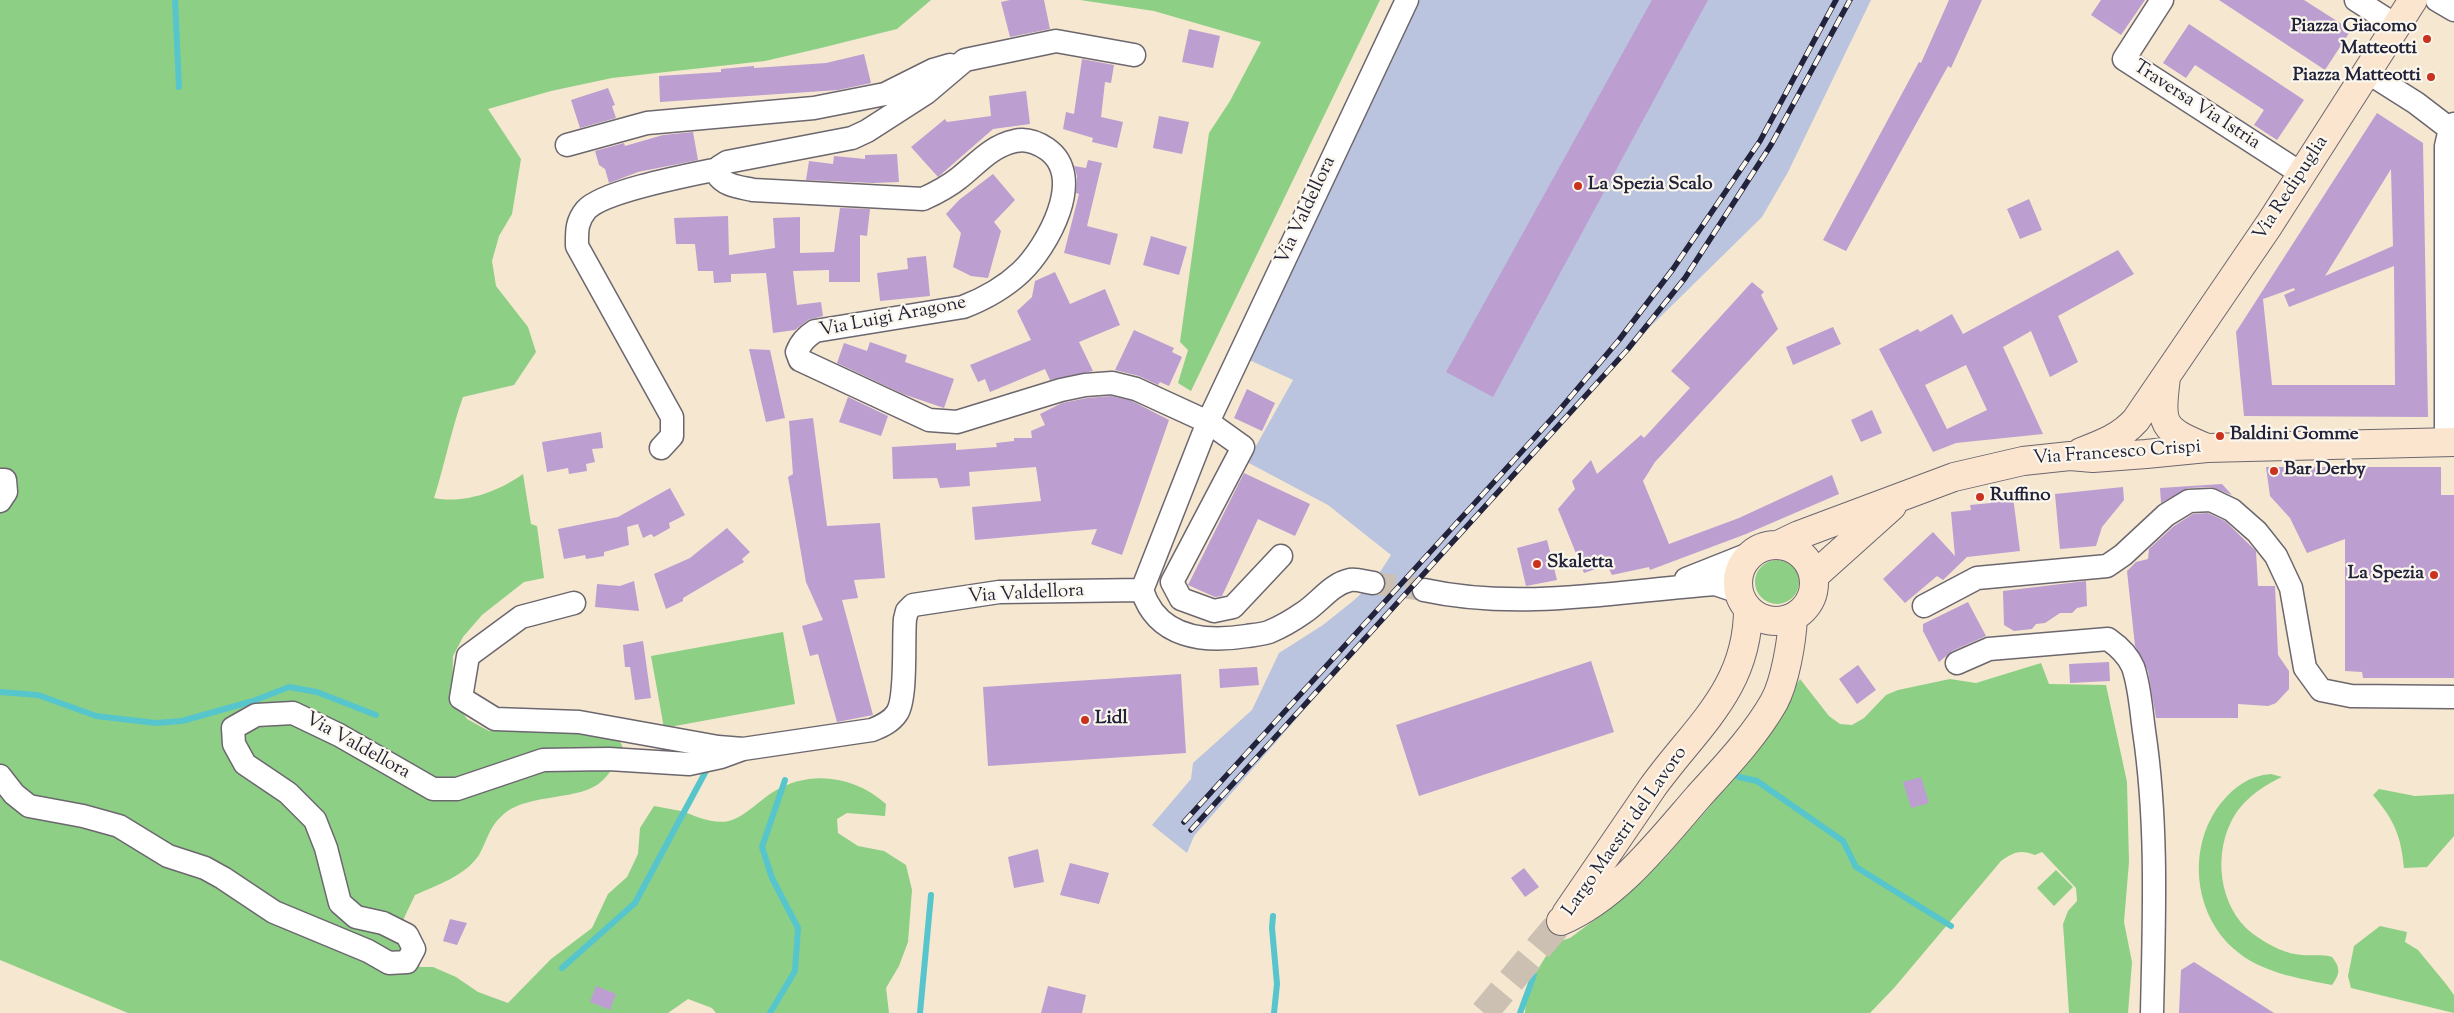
<!DOCTYPE html>
<style>
body{margin:0}
canvas{display:block;background:#f5e7d0}
</style>
<canvas width="2454" height="1013"></canvas>
<script>
const c = document.querySelector('canvas').getContext('2d');
c.lineJoin = 'round';
function fillPath(path, color) { c.fillStyle = color; c.fill(path, 'evenodd'); }
function trace(path, color, width, dash) { c.strokeStyle = color; c.lineWidth = width; c.lineCap = dash ? 'butt' : 'round'; c.setLineDash(dash || []); c.stroke(path); }
function write(font, color, halo, rows, align = 'center') {
  c.font = font + ' "Sorts Mill Goudy",serif'; c.lineWidth = 4.5; c.setLineDash([]); c.textBaseline = 'middle'; c.strokeStyle = halo; c.fillStyle = color; for (const [text, x, y, turn = 0] of rows) {
    c.save(); c.translate(x, y); c.rotate((+turn || 0) * Math.PI / 180); c.textAlign = isNaN(turn) ? turn : align; if (halo) c.strokeText(text, 0, 0); c.fillText(text, 0, 0); c.restore();
  }
}
fillPath(new Path2D(`
 M 1420,0 L 1871,0 L 1788,172 L 1762,217 L 1651,326 L 1406,593 L 1194,836 L 1187,853 L 1152,825 L 1191,779 L 1193,763 L 1252,710 L 1279,653 L 1323,625 L 1353,601 L 1373,583 L 1391,555 L 1328,505 L 1247,462 L 1293,380 L 1245,358 Z`), '#bac4de');
fillPath(new Path2D(`
 M 0,0 L 931,0 L 897,29 L 821,48 L 765,61 L 612,78 L 551,91 L 488,109 L 521,159 L 512,214 L 499,236 L 492,261 L 496,286 L 528,327 L 536,352 L 514,385 L 463,397 C 451,430 445,464 434,498 C 464,504 498,492 523,474 L 531,524 L 537,526 L 544,578 L 524,582 L 482,615 L 463,637 L 453,656 L 452,697 L 467,719 L 489,731 L 567,730 L 619,739 L 624,750 C 618,759 611,773 602,781 C 581,801 530,793 505,813 C 489,826 488,839 479,855 C 465,876 437,885 415,895 L 404,918 L 401,951 L 420,967 L 433,967 L 456,977 L 478,992 L 508,1003 L 551,959 L 592,928 L 608,894 L 627,877 L 638,854 L 640,828 L 654,806 C 663,808 672,809 681,811 C 696,816 716,826 732,820 C 748,814 760,800 773,792 C 810,769 855,776 886,804 L 885,816 L 847,813 L 837,819 L 838,833 L 858,846 L 884,851 L 906,865 L 912,890 L 908,942 L 899,966 L 886,988 L 889,1013 L 716,1013 L 712,1008 L 688,999 L 668,1013 L 128,1013 L 0,960 Z
 M 1080,0 L 1380,0 L 1191,391 L 1178,383 L 1188,350 L 1180,342 L 1209,133 L 1230,101 L 1261,42 L 1154,11 Z
 M1755 582a22 22 0 1 1 44 0a22 22 0 1 1-44 0Z
 M 783,632 L 795,704 L 664,728 L 651,656 Z
 M 2041,663 L 2049,684 L 2106,685 L 2127,782 L 2129,862 L 2124,922 L 2132,962 L 2128,1013 L 2069,1013 L 2063,924 L 2068,911 L 2077,901 L 2076,888 L 2042,852 L 2035,855 C 2021,849 2013,852 2001,861 L 1894,988 L 1870,1013 L 1525,1013 L 1526,998 L 1535,974 L 1554,943 L 1570,938 L 1612,907 L 1665,858 L 1744,767 L 1800,679 L 1829,716 L 1840,724 L 1852,725 L 1864,718 L 1886,695 L 1898,690 L 1950,679 L 1976,683 Z
 M 2271,774 L 2282,777 C 2262,786 2241,801 2231,822 C 2212,860 2221,915 2259,938 C 2272,947 2287,954 2302,955 C 2312,956 2322,954 2332,957 C 2341,968 2340,974 2332,985 C 2298,978 2261,973 2234,949 C 2193,913 2187,846 2221,803 C 2235,786 2249,776 2271,774 Z
 M 2379,789 L 2415,796 L 2454,794 L 2454,836 L 2427,867 L 2404,868 C 2401,835 2394,820 2373,795 Z
 M 2056,870 L 2073,887 L 2054,906 L 2037,888 Z
 M 2380,926 L 2407,932 L 2405,942 L 2418,950 L 2446,984 L 2454,995 L 2454,1013 L 2351,988 L 2348,976 L 2354,946 Z`), '#8ecf86');
trace(new Path2D(`
 M 175,0 L 179,87
 M 0,692 L 38,695 L 96,716 L 156,723 L 182,721 L 253,701 L 289,687 L 317,692 L 376,715
 M 1739,777 L 1757,781 L 1843,841 L 1856,867 L 1951,926
 M 1273,916 L 1272,928 L 1277,984 L 1274,1013
 M 562,968 L 635,903 L 706,771
 M 770,1013 L 795,971 L 798,928 L 772,878 L 762,847 L 785,780
 M 920,1013 L 931,895
 M 1520,1013 L 1534,975`), '#57c5cc', 6);
fillPath(new Path2D(`
 M 1010,0 L 1044,0 L 1050,29 L 1010,37 L 1001,2 Z
 M 1652,0 L 1708,0 L 1493,397 L 1446,372 Z
 M 1949,0 L 1982,0 L 1951,68 L 1948,66 L 1846,251 L 1823,240 L 1919,62 L 1921,63 Z
 M 2101,0 L 2145,0 L 2121,35 L 2091,15 Z
 M 2219,0 L 2304,0 L 2351,30 L 2325,70 Z
 M 2189,24 L 2304,100 L 2277,140 L 2254,125 L 2264,110 L 2195,65 L 2186,78 L 2163,63 Z
 M 1189,29 L 1220,36 L 1213,68 L 1182,62 Z
 M 864,54 L 871,83 L 838,90 L 660,102 L 659,76 L 721,72 L 721,69 L 754,66 L 754,68 L 826,63 Z
 M 1082,59 L 1114,65 L 1111,83 L 1105,82 L 1101,117 L 1123,122 L 1117,148 L 1092,142 L 1093,138 L 1063,129 L 1066,112 L 1074,114 Z
 M 608,88 L 615,105 L 612,106 L 616,118 L 580,128 L 571,100 Z
 M 1026,91 L 1030,124 L 993,129 L 938,177 L 911,147 L 945,119 L 947,122 L 991,116 L 989,96 Z
 M 2377,113 L 2423,143 L 2428,417 L 2244,416 L 2236,332 ZM 2391,169 L 2393,246 L 2325,276 ZM 2394,266 L 2395,385 L 2272,385 L 2263,299 L 2294,288 L 2295,290 L 2284,295 L 2289,307 Z
 M 1159,116 L 1189,122 L 1182,154 L 1153,148 Z
 M 693,132 L 698,160 L 638,172 L 609,183 L 605,169 L 599,165 L 595,151 L 624,143 L 625,146 L 663,135 Z
 M 897,154 L 899,182 L 873,183 L 806,180 L 809,161 L 833,164 L 834,156 L 865,159 L 865,155 Z
 M 1088,160 L 1102,163 L 1087,226 L 1118,234 L 1110,265 L 1064,253 L 1079,194 L 1076,193 L 1077,176 L 1074,166 L 1086,168 Z
 M 993,174 L 1015,200 L 994,222 L 1001,231 L 988,278 L 971,276 L 953,267 L 961,233 L 946,214 L 959,200 Z
 M 2029,199 L 2042,230 L 2020,239 L 2007,209 Z
 M 840,208 L 870,209 L 867,236 L 860,235 L 860,282 L 829,282 L 829,270 L 793,271 L 797,305 L 821,302 L 823,316 L 808,320 L 795,330 L 773,333 L 766,273 L 731,274 L 731,282 L 714,283 L 713,271 L 698,271 L 695,244 L 676,244 L 674,218 L 728,216 L 729,255 L 775,248 L 773,218 L 800,217 L 800,253 L 834,252 Z
 M 1151,236 L 1187,247 L 1179,275 L 1143,265 Z
 M 2118,250 L 2134,274 L 2058,316 L 2078,362 L 2050,377 L 2031,331 L 2003,347 L 2043,434 L 1956,443 L 1933,452 L 1879,349 L 1918,329 L 1920,332 L 1952,314 L 1963,334 ZM 1966,365 L 1987,410 L 1947,429 L 1925,385 Z
 M 926,256 L 930,296 L 880,301 L 877,273 L 908,269 L 907,258 Z
 M 1055,272 L 1070,304 L 1105,289 L 1120,325 L 1079,342 L 1093,371 L 1050,380 L 1045,369 L 990,392 L 985,379 L 978,382 L 970,365 L 1031,340 L 1017,311 L 1032,297 L 1035,281 Z
 M 1752,282 L 1764,292 L 1761,295 L 1778,329 L 1655,462 L 1643,481 L 1669,544 L 1739,518 L 1832,475 L 1839,494 L 1746,534 L 1650,570 L 1649,567 L 1612,575 L 1607,565 L 1584,573 L 1558,509 L 1575,489 L 1572,481 L 1591,460 L 1597,474 L 1641,435 L 1644,438 L 1690,388 L 1671,371 Z
 M 1833,327 L 1841,344 L 1793,365 L 1786,347 Z
 M 1134,330 L 1174,348 L 1172,352 L 1182,357 L 1169,386 L 1160,382 L 1158,385 L 1139,376 L 1115,370 Z
 M 870,342 L 907,355 L 905,362 L 954,379 L 944,408 L 903,394 L 837,363 L 844,343 L 867,351 Z
 M 749,349 L 770,350 L 785,418 L 766,422 Z
 M 1247,389 L 1275,403 L 1262,431 L 1234,418 Z
 M 1111,396 L 1132,401 L 1169,420 L 1122,555 L 1091,544 L 1097,529 L 975,540 L 972,507 L 1041,501 L 1036,467 L 969,472 L 970,486 L 940,488 L 937,478 L 893,479 L 892,447 L 956,443 L 956,450 L 997,447 L 996,443 L 1014,441 L 1014,438 L 1032,438 L 1031,431 L 1045,425 L 1040,414 L 1062,403 L 1087,398 Z
 M 848,397 L 888,416 L 881,436 L 839,422 Z
 M 1872,410 L 1882,433 L 1861,442 L 1851,420 Z
 M 813,418 L 827,526 L 880,523 L 885,578 L 854,580 L 858,598 L 842,600 L 873,715 L 837,722 L 818,654 L 810,656 L 802,626 L 823,620 L 806,582 L 788,477 L 793,474 L 789,421 Z
 M 601,432 L 603,448 L 592,449 L 595,462 L 586,464 L 587,471 L 569,474 L 568,468 L 547,472 L 542,442 Z
 M 2266,467 L 2441,467 L 2441,495 L 2454,495 L 2454,678 L 2363,678 L 2362,672 L 2345,671 L 2345,539 L 2307,553 L 2290,518 L 2270,496 Z
 M 1244,473 L 1310,504 L 1295,536 L 1258,519 L 1222,596 L 1215,597 L 1188,585 Z
 M 2222,484 L 2232,495 L 2211,487 L 2188,488 L 2161,503 L 2160,488 Z
 M 2123,487 L 2124,500 L 2102,527 L 2096,546 L 2060,549 L 2055,494 Z
 M 670,488 L 685,515 L 669,523 L 670,528 L 654,537 L 651,534 L 643,538 L 638,524 L 627,527 L 629,545 L 604,552 L 604,556 L 586,559 L 585,555 L 564,559 L 558,529 L 618,517 Z
 M 2013,497 L 2020,551 L 1967,557 L 1943,580 L 1937,576 L 1905,603 L 1883,579 L 1933,532 L 1955,556 L 1951,512 L 1971,510 L 1970,505 L 1991,503 L 1990,500 Z
 M 2208,513 L 2225,521 L 2256,551 L 2258,586 L 2275,586 L 2278,655 L 2289,671 L 2289,689 L 2276,703 L 2268,706 L 2238,704 L 2238,718 L 2156,718 L 2148,671 L 2135,646 L 2127,571 L 2136,562 L 2148,559 L 2149,549 L 2174,526 L 2193,514 Z
 M 727,528 L 750,552 L 742,559 L 744,562 L 683,598 L 683,601 L 666,609 L 654,574 L 690,558 Z
 M 1547,540 L 1557,580 L 1526,586 L 1517,548 Z
 M 634,581 L 639,611 L 595,607 L 597,584 L 620,586 Z
 M 2086,581 L 2087,606 L 2077,608 L 2072,613 L 2060,613 L 2045,623 L 2036,624 L 2032,629 L 2014,631 L 2004,625 L 2003,591 Z
 M 1968,602 L 1986,636 L 1952,651 L 1939,662 L 1923,631 L 1923,624 Z
 M 643,641 L 651,698 L 635,700 L 630,667 L 625,667 L 623,645 Z
 M 1591,661 L 1614,732 L 1419,796 L 1396,725 Z
 M 2109,662 L 2110,681 L 2070,683 L 2069,664 Z
 M 1858,665 L 1876,690 L 1857,704 L 1839,679 Z
 M 1257,667 L 1259,685 L 1220,688 L 1219,669 Z
 M 1181,674 L 1186,753 L 988,766 L 983,687 Z
 M 1921,777 L 1929,803 L 1911,808 L 1903,782 Z
 M 1038,849 L 1044,882 L 1014,888 L 1008,857 Z
 M 1070,863 L 1109,873 L 1099,904 L 1060,895 Z
 M 1524,868 L 1539,887 L 1525,897 L 1511,878 Z
 M 450,919 L 467,923 L 457,945 L 443,941 Z
 M 2194,962 L 2274,1013 L 2179,1013 L 2181,970 Z
 M 596,986 L 616,994 L 610,1010 L 590,1002 Z
 M 1048,986 L 1086,995 L 1082,1013 L 1041,1013 Z`), '#bc9ed1');
trace(new Path2D(`
 M 1373,583 L 1424,590`), '#cbc0b2', 22, [22, 11]);
trace(new Path2D(`
 M 1484,1013 L 1561,921`), '#cbc0b2', 28, [28, 14]);
const street = new Path2D(`
 M 2162,0 L 2124,59 L 2302,174
 M 2356,0 L 2397,26
 M 2437,0 L 2454,10
 M 1134,55 L 1056,41 L 965,60 L 926,93 L 867,131 L 852,138 L 727,162 L 719,167 L 717,174 C 724,186 740,187 753,190 L 923,199 C 936,193 948,187 959,178 C 977,164 991,146 1015,141 C 1027,138 1038,143 1047,149 C 1087,177 1047,247 1021,272 C 1004,288 984,299 963,307 L 815,331 C 806,337 801,342 797,352 L 800,360 L 929,420 L 957,422 L 1061,390 L 1085,385 L 1112,383 L 1136,389 L 1208,422 L 1243,447 L 1172,582 L 1181,599 L 1214,611 L 1233,607 L 1281,556
 M 2367,72 L 2416,103 L 2450,129 L 2454,124
 M 567,145 L 647,123 L 814,108 L 885,94 L 933,70 L 950,65
 M 2446,442 L 2446,146 L 2450,129
 M 661,448 L 672,436 L 672,417 L 577,246 C 577,232 576,222 586,210 C 603,191 689,175 718,169
 M 0,480 L 5,480 L 6,492 L 0,501
 M 1686,579 L 1754,552
 M 1373,583 C 1365,582 1358,579 1350,580 C 1331,584 1319,603 1303,613 C 1293,620 1281,627 1269,632 C 1263,634 1254,635 1247,636 C 1204,643 1157,638 1142,590 L 1208,422 L 1407,0
 M 1424,590 C 1520,611 1620,591 1715,584 L 1739,592
 M 574,603 L 521,617 L 468,656 L 461,698 L 495,719 L 579,722 L 718,747 L 743,749 L 872,730 C 882,726 891,722 897,713 C 907,698 903,640 905,619 L 907,611 L 913,605 L 999,592 L 1142,590
 M 1924,606 L 1977,578 L 2107,566 L 2123,555 L 2166,515 L 2189,501 L 2211,500 L 2232,510 L 2257,532 L 2276,556 L 2291,588 L 2305,668 L 2321,690 L 2351,696 L 2454,697
 M 1957,663 L 1989,649 L 2108,639 C 2118,646 2128,655 2133,667 C 2140,687 2141,710 2144,731 C 2158,824 2154,919 2152,1013
 M 0,776 L 14,794 L 29,806 L 83,816 L 119,826 L 168,856 L 205,868 L 223,878 L 274,912 L 368,951 L 389,963 L 407,962 L 414,949 L 407,935 L 383,923 L 356,917 L 340,903 L 326,848 L 315,820 L 288,793 L 245,764 L 234,744 L 233,728 L 256,715 L 293,713 L 339,735 L 433,789 L 457,789 L 543,760 L 609,759 L 689,764 L 721,757 L 743,749`);
const secondary = new Path2D(`
 M 2166,377 C 2160,426 2161,429 2207,448
 M 2081,452 C 2102,444 2121,437 2136,420 L 2269,225 L 2413,0
 M 1778,545 L 1799,535 L 1954,477 L 2023,461 L 2070,456 L 2093,458 L 2146,454 L 2207,448 L 2454,442
 M1738 583a38 38 0 1 1 76 0a38 38 0 1 1-76 0Z
 M 1814,576 L 1892,506
 M 1566,914 C 1595,872 1623,830 1652,788 C 1695,728 1748,689 1748,609
 M 1561,921 C 1617,897 1659,842 1698,797 C 1725,767 1754,737 1774,702 C 1785,682 1792,641 1793,617`);
trace(street, '#6c676f', 25);
trace(secondary, '#6c676f', 30);
trace(street, '#fff', 22);
trace(secondary, '#fce5cf', 28);
const rail = new Path2D(`
 M 1184,822 L 1556,414 L 1619,340 L 1673,269 L 1760,141 L 1836,0
 M 1191,830 L 1628,349 L 1685,278 L 1771,145 L 1850,0`);
trace(rail, '#22223b', 5.5);
trace(rail, '#fbf7ec', 4, [11]);
for (const [x, y, r, color] of [
 [2427,39,5,"#c8321e"],
 [2431,77,5,"#c8321e"],
 [1578,186,5,"#c8321e"],
 [2220,436,5,"#c8321e"],
 [2274,471,5,"#c8321e"],
 [1980,497,5,"#c8321e"],
 [1537,564,5,"#c8321e"],
 [2434,575,5,"#c8321e"],
 [1085,720,5,"#c8321e"]
]) { const dot = new Path2D(); dot.arc(x, y, r, 0, 2 * Math.PI); c.fillStyle = color; c.fill(dot); trace(dot, '#fbf7ec', 2); }
write('bold 19px', '#22223b', '#fbf7ec', [
 ["Piazza Giacomo",2417,28,"right"],
 ["Matteotti",2417,50,"right"],
 ["Piazza Matteotti",2421,77,"right"],
 ["La Spezia Scalo",1588,186],
 ["Baldini Gomme",2230,436],
 ["Bar Derby",2284,471],
 ["Ruffino",1990,497],
 ["Skaletta",1547,564],
 ["La Spezia",2424,575,"right"],
 ["Lidl",1095,720]
], 'left');
write('19px', '#22223b', '#fbf7ec', [
 ["Traversa Via Istria",2196,106,33],
 ["Via Redipuglia",2292,189,-57],
 ["Via Valdellora",1307,211,-65],
 ["Via Luigi Aragone",893,318,-11],
 ["Via Francesco Crispi",2117,454,-4],
 ["Via Valdellora",1026,595,-3],
 ["Via Valdellora",357,747,29],
 ["Largo Maestri del Lavoro",1626,832,-55]
]);
</script>
